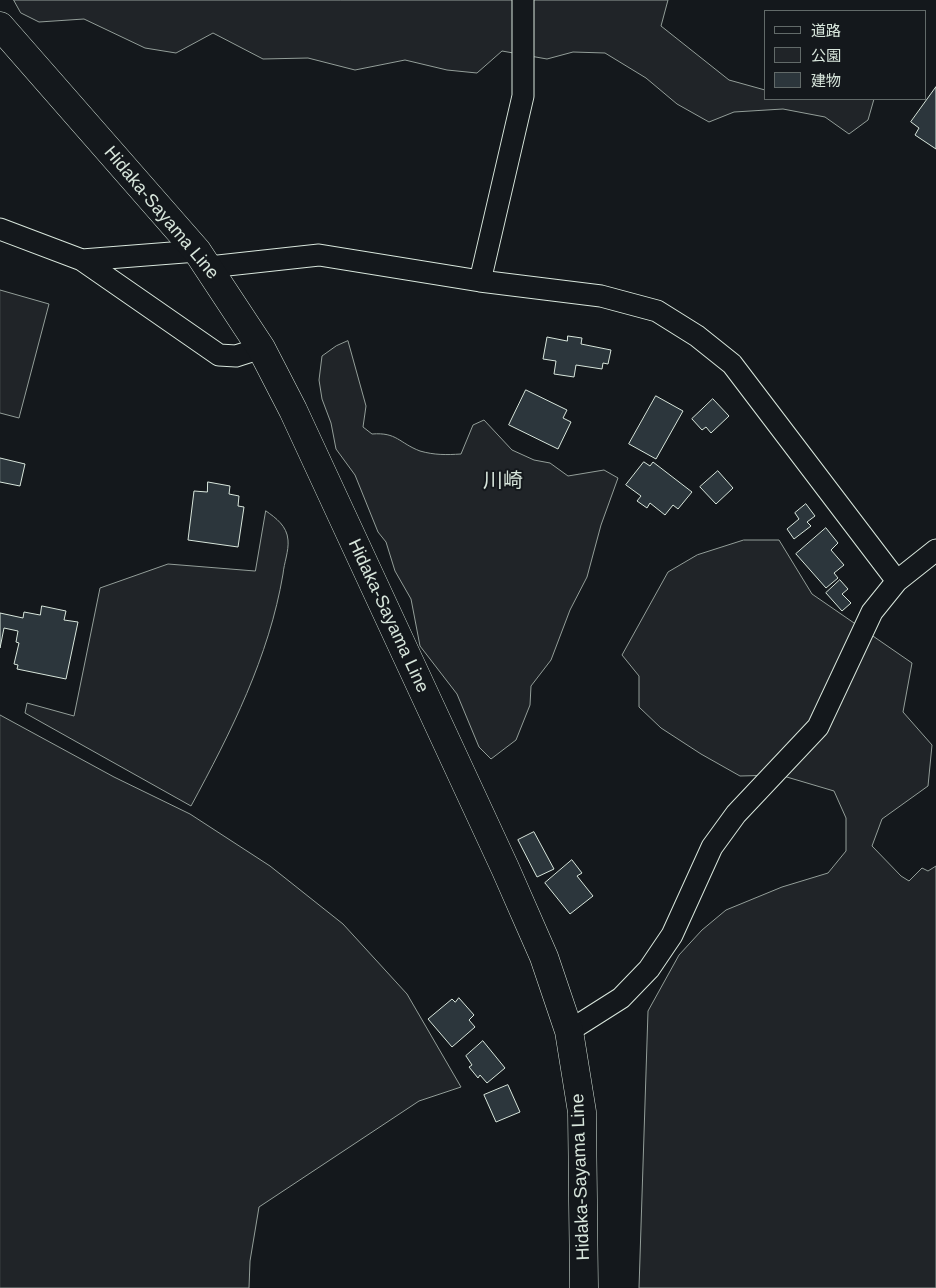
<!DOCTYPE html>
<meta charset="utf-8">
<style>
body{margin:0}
#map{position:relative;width:936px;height:1288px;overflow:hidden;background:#14181c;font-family:Arial,"Noto Sans JP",sans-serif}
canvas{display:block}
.legend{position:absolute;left:764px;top:10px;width:162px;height:90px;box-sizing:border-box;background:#14181c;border:1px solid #626a69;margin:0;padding:6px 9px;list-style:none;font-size:15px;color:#d8e6dc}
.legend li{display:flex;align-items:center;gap:10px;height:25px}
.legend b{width:25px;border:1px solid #626a69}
</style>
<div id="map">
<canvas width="936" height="1288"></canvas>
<ul class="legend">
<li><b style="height:6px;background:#14181c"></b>道路</li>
<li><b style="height:14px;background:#202428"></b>公園</li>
<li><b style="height:14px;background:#2c363c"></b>建物</li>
</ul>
</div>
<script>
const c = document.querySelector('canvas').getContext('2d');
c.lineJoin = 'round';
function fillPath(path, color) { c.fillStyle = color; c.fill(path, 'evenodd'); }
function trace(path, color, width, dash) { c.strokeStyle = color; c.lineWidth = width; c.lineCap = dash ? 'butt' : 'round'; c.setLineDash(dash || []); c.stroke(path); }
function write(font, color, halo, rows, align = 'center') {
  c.font = font + ' Arial,"Noto Sans JP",sans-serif'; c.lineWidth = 4; c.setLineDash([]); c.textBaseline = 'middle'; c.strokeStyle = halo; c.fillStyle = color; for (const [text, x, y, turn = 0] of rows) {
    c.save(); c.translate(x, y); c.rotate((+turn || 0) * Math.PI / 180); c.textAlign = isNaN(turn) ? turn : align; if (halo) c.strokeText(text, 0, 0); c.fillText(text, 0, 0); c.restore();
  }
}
const green = new Path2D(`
 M 14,0 L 668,0 L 661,26 L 729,80 L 765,90 L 765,99 L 874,99 L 868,120 L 849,134 L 825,117 L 783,109 L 734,112 L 709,122 L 677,104 L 646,78 L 605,53 L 573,52 L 547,59 L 502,51 L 477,73 L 447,70 L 405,60 L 355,70 L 308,58 L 263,59 L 213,33 L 176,53 L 145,48 L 84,19 L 39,22 L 21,13 Z
 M 0,290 L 49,304 L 19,418 L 0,413 Z
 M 348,341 L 366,406 L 363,427 L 372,434 C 397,432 399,443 420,451 C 434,455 446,455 461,454 L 473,425 L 484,420 L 512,450 L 534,460 L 550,463 L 568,476 L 604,470 L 618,478 L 601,525 L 587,577 L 570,610 L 551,660 L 531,686 L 530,705 L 516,740 L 491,759 L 479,747 L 457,694 L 420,646 L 411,599 L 395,571 L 386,542 L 378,532 L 355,475 L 336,449 L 331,423 L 322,399 L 319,380 L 322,356 L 336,346 Z
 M 266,511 C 276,518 287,526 288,540 C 289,551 284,563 283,574 C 269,657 231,732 191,806 L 25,713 L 27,703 L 74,716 L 100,588 L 168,564 L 255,571 Z
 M 744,540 L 779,540 L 812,594 L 912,663 L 903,712 L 932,745 L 928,786 L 882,819 L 872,846 L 901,876 L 909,881 L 922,868 L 928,871 L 936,866 L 936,1288 L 639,1288 L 648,1011 L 679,955 L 702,930 L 726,910 L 782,887 L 828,873 L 846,851 L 846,818 L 834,791 L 780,775 L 740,776 L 701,754 L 661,728 L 639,707 L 639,676 L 622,655 L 668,572 L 697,555 Z
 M 0,715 L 114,777 L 190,814 L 270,866 L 343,924 L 407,994 L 461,1087 L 419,1101 L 259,1207 L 250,1261 L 249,1288 L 0,1288 Z`);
fillPath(green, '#202428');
trace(green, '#939e99', 1);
const building = new Path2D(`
 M 936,87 L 936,149 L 915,135 L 919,128 L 911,122 Z
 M 568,336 L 582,338 L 581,344 L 611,350 L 608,364 L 603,363 L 602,369 L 576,365 L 574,377 L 554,374 L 556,361 L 543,359 L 547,337 L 567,341 Z
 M 526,390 L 567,410 L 563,418 L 571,422 L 558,449 L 509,425 Z
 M 656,396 L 683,411 L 656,459 L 629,444 Z
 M 713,399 L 729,416 L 711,433 L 706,427 L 702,430 L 692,419 Z
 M 0,458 L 25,464 L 20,486 L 0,482 Z
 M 644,462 L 650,466 L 653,462 L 692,492 L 678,509 L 673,505 L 665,515 L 650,503 L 647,508 L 637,501 L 641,496 L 626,485 Z
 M 718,471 L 733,488 L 716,504 L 700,487 Z
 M 208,482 L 230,486 L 229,494 L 239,496 L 238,506 L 244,507 L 238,547 L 188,540 L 194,491 L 207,492 Z
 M 806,504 L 815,516 L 807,522 L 811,526 L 794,539 L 787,529 L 799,519 L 795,513 Z
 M 826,528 L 838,543 L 831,550 L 844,565 L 834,573 L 838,578 L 826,588 L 796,554 Z
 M 840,580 L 848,589 L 842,594 L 851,603 L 842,611 L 826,593 Z
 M 42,606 L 66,611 L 64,620 L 78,622 L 66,679 L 17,669 L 18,665 L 14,664 L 19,643 L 16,642 L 18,631 L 4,628 L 0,648 L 0,613 L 23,618 L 24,612 L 40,615 Z
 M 534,832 L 554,869 L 537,877 L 518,840 Z
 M 572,860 L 582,873 L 577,876 L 593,896 L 570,914 L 545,883 Z
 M 459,998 L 474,1015 L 469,1020 L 475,1027 L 452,1047 L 428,1019 L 452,999 L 455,1002 Z
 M 483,1041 L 505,1068 L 487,1083 L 480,1075 L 478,1078 L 469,1067 L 472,1065 L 466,1056 Z
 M 508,1085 L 520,1112 L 496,1122 L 484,1095 Z`);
fillPath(building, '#2c363c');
trace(building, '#d8e6dc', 1);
const street = new Path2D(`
 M 0,229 L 82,260 L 219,355 L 236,356 L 261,348
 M 82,260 L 197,251
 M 209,267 L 319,255 L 480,281 L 601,296 L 657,311 L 697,336 L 732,364 L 897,581
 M 480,281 L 523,96 L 523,0
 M 569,1031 L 621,998 L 649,969 L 672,935 L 712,847 L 736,814 L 818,727 L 872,612 L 897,581 L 936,550`);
const secondary = new Path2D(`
 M 0,26 L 197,251 L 261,348 L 293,410 L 505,868 L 544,957 L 569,1031 L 582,1112 L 584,1288`);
trace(street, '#d8e6dc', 23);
trace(secondary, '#d8e6dc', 29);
trace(street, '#14181c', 21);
trace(secondary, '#14181c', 28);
write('18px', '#d8e6dc', '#14181c', [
 ["Hidaka-Sayama Line",161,213,50],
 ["Hidaka-Sayama Line",388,616,65],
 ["Hidaka-Sayama Line",581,1177,-92]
]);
write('20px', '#d8e6dc', '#14181c', [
 ["川崎",503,481]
]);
</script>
